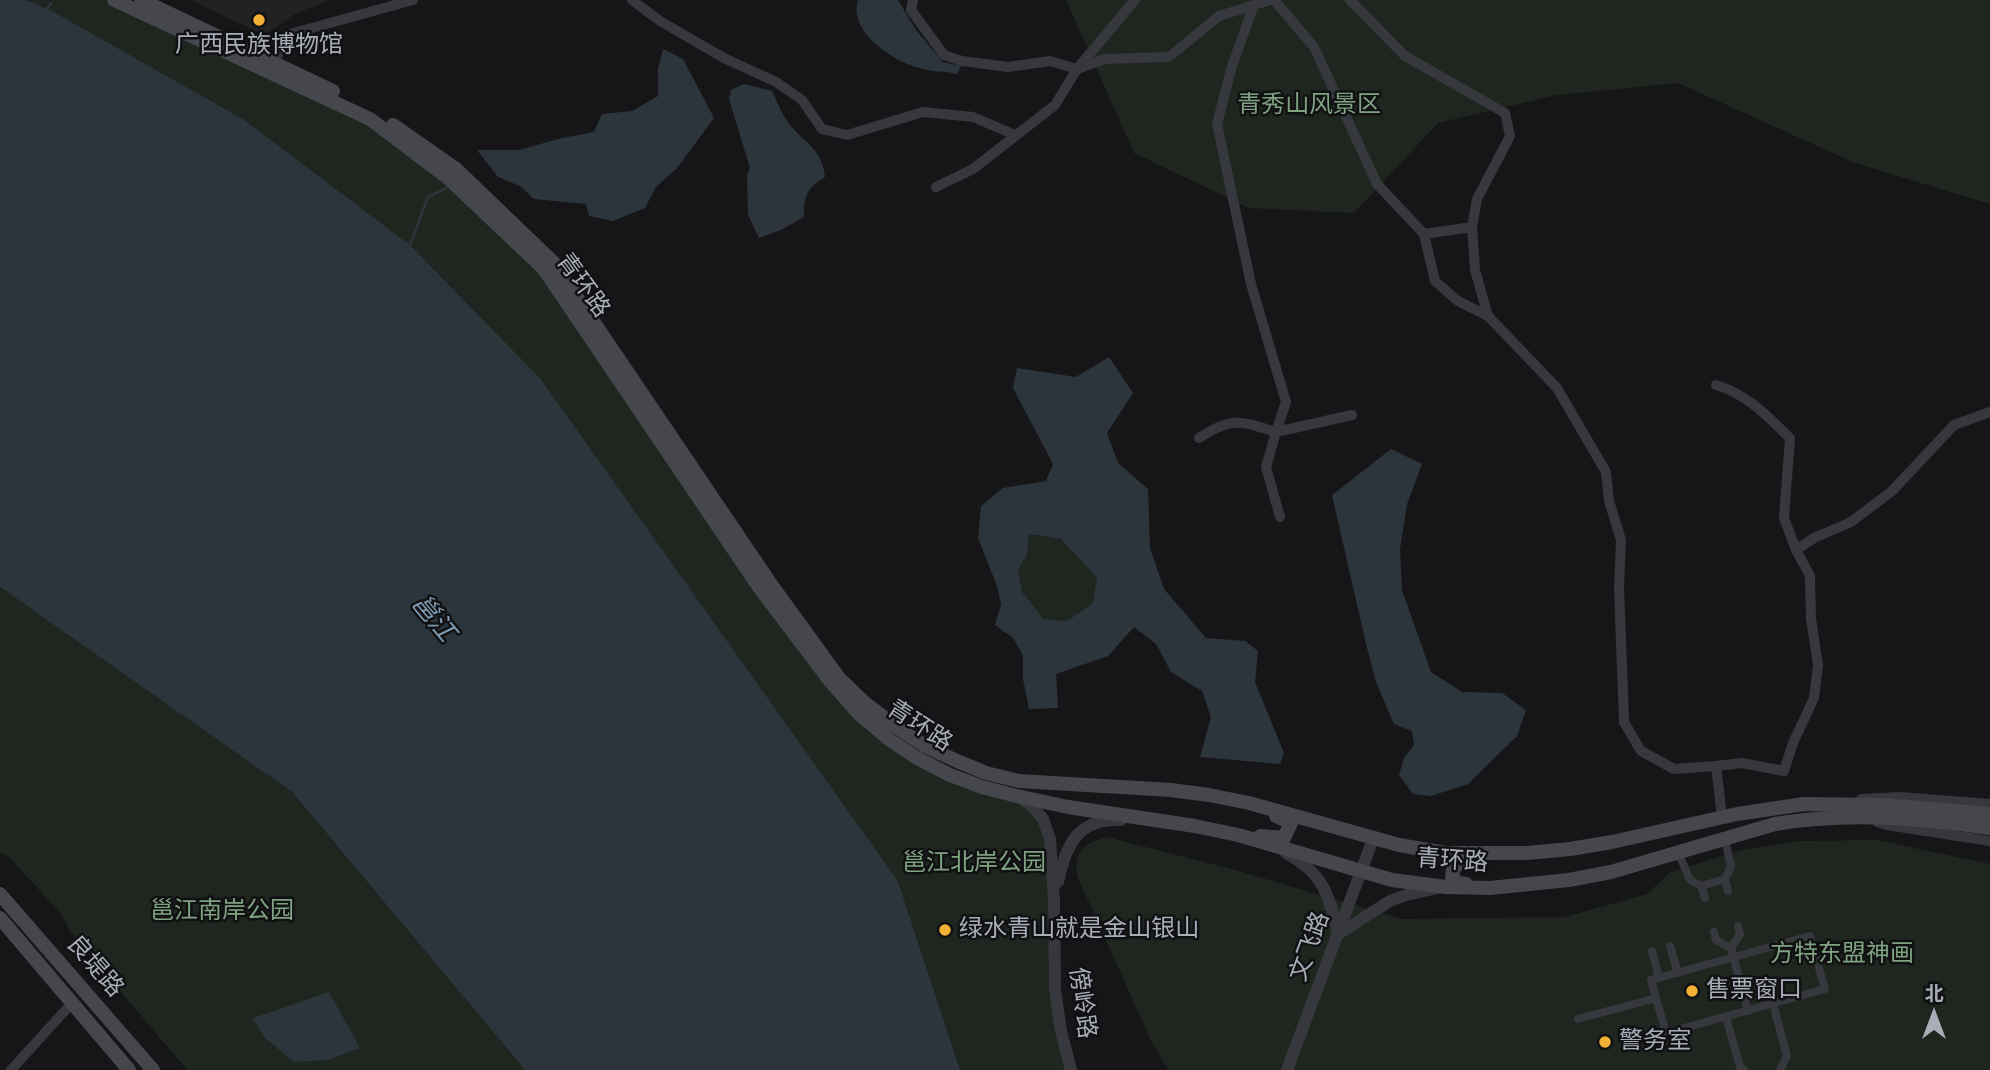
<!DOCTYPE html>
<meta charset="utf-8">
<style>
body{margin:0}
#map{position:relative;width:1990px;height:1070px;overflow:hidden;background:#161618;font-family:"Titillium Web","Noto Sans SC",sans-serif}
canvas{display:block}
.north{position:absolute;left:1899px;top:979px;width:70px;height:70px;-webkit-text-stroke:5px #111113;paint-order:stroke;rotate:0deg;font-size:19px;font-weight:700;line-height:28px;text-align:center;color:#a8adb8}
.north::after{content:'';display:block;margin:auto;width:24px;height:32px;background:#a8adb8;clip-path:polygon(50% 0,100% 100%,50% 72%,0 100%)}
</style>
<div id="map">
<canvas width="1990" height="1070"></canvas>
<div class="north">北</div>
</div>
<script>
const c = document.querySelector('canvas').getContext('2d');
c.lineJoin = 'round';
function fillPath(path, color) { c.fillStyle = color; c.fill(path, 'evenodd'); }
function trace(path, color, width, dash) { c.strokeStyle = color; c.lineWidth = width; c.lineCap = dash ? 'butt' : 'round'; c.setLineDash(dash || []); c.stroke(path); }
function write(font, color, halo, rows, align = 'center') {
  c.font = font + ' "Titillium Web","Noto Sans SC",sans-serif'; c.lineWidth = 5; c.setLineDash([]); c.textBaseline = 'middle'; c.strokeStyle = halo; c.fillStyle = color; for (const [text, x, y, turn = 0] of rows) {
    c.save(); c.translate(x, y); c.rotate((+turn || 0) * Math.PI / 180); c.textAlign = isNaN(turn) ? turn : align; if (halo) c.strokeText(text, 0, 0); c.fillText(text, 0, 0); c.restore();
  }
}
fillPath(new Path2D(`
 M 190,0 L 331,0 L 296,13 L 272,30 L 264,33 L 256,31 Z`), '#222225');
fillPath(new Path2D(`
 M 26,0 L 114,0 L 370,119 L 544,269 L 830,681 L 917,758 L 1017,796 L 1043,819 L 1053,947 L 1071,1070 L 960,1070 L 898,881 L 540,378 L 410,245 L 243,119 L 52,11 Z
 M 1066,0 L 1990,0 L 1990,204 L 1855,163 L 1678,83 L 1557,95 L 1438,123 L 1354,213 L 1249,208 L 1134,153 Z
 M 1029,534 L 1059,539 L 1098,577 L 1093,603 L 1067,621 L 1044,619 L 1022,592 L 1018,570 L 1027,555 Z
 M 0,587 L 292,792 L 525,1070 L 187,1070 L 71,933 L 62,915 L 10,858 L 0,852 Z
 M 1107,837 L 1235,870 L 1402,919 L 1565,917 L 1647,894 L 1670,872 L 1683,868 L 1742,850 L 1799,841 L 1877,840 L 1990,864 L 1990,1070 L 1168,1070 L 1151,1041 L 1078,878 C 1072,853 1084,843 1107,837 Z`), '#1e261f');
fillPath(new Path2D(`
 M 0,0 L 26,0 L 52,11 L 243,119 L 410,245 L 540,378 L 898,881 L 960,1070 L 525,1070 L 292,792 L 0,587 Z
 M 858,0 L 898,0 L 916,30 L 943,62 L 961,66 L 957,74 C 944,71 931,72 919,68 C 893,61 848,32 858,0 Z
 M 663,49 L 683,59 L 714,118 L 677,168 L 656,187 L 645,208 L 613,221 L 589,216 L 586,204 L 534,199 L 520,186 L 498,177 L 477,150 L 519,150 L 562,138 L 594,132 L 602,114 L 632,111 L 658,96 L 658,69 Z
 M 744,84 L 772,91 C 777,101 781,113 788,122 C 803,143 822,147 825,177 C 806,189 804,195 804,217 L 781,230 L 759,238 L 748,215 L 747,175 L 750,168 L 729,99 L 731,90 Z
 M 1109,357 L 1133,393 L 1107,433 L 1118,463 L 1148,489 L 1150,548 L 1164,589 L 1206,638 L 1245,641 L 1258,651 L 1255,682 L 1284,753 L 1280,764 L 1200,757 L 1211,717 L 1202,691 L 1171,672 L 1156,644 L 1134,627 L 1108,656 L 1056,674 L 1058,708 L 1029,709 L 1023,679 L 1023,655 L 1013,638 L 995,625 L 1001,605 L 997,586 L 978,538 L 981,506 L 1003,488 L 1046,481 L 1053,464 L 1013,388 L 1017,368 L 1076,377 ZM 1029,534 L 1060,539 L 1097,577 L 1093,603 L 1067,621 L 1044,619 L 1022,592 L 1018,570 L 1027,555 Z
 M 1391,449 L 1422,464 L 1407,504 L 1400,549 L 1402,590 L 1431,672 L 1462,692 L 1502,693 L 1526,710 L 1517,736 L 1468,784 L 1431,796 L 1413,794 L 1399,775 L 1404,758 L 1414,745 L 1412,731 L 1394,724 L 1376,682 L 1366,644 L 1332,495 Z
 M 329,992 L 360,1048 L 328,1060 L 294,1062 L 265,1038 L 253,1018 Z`), '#2c353c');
trace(new Path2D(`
 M 47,9 L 51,3
 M 410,245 L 428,197 L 447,188`), '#2c353c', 2.5);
trace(new Path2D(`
 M 1678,852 L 1690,880 L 1701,886 L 1725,879 L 1731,867 L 1725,839
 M 1725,879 L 1728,891
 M 1701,886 L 1705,898
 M 1714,932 L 1716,940 L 1731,948 L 1740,934 L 1738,926
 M 1670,946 L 1678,973
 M 1731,948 L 1748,1011
 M 1652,951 L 1659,978
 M 1773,1004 L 1787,1056 L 1780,1070
 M 1726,1017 L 1740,1067 L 1744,1070
 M 1578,1019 L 1656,998 L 1666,1033 L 1825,989 L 1810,936 L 1651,980 L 1656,998`), '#37383d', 8);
trace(new Path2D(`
 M 632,0 L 660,21 L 724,58 L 776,82 L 802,100 L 822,129 L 847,135 L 923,112 L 973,117 L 1015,135
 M 913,0 L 911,10 L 944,55 L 962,61 L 1008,67 L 1050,61 L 1077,69 L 1135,0
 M 1274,0 L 1314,47 L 1377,184 L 1424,234 L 1435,281 L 1458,301 L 1488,316
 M 1350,0 L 1405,56 L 1505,113 L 1510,136 L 1477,199 L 1472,227 L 1475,270 L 1488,316 L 1557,388 L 1606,472 L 1609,501 L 1621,540 L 1619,587 L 1624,722 L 1641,751 L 1674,769 L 1716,766
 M 1254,5 L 1232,66 L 1217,124 L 1251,284 L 1286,402 L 1276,432 L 1352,415
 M 274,62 L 290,34 L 413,0
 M 936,187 L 973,169 L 1055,105 L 1077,69 L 1105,59 L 1169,57 L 1219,16 L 1270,0
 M 1424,234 L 1472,227
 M 1716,385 C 1747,394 1767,416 1790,438 L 1784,518 L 1796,550 L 1810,576 L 1811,619 L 1818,665 L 1814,698 L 1793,743 L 1784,771 L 1742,763 L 1716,766 L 1722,817
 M 1199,438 C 1233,416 1240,421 1276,432 L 1266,467 L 1280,517
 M 1796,550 L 1814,538 L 1851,522 L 1892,491 L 1954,425 L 1990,412
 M 1861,799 L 1900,797 L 1990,804
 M 1877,822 L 1887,825 L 1990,841
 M 11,1070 L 71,1004`), '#37383d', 10);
trace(new Path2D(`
 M 1019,797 L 1031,805 L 1043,819 L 1050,839 L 1054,900 L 1055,990 L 1061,1031 L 1071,1070
 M 1286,853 C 1323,873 1329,894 1338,934
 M 1058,882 C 1066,844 1078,818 1121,820
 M 1338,934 L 1390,901 L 1406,895 L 1438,888
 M 1287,1070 L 1373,839`), '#37383d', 12);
trace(new Path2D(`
 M 114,0 L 370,119 L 448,178 L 544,269 L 759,587 L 830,681 L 859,714 L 890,740 L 917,758 L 950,775 L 982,787 L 1017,796 L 1068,807 L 1195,826 L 1238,835 L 1392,880 L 1446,887 L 1490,888 L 1569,880 L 1611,872 L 1775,824 C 1847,812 1918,818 1990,828
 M 141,0 L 333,91
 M 393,125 L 456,169 L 553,262 L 768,580 L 839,678 L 865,703 L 898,728 L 925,746 L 957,761 L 986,773 L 1019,781 L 1171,790 L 1209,795 L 1249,803 L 1399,845 L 1446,853 L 1527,853 L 1570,849 L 1612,842 L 1737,814 L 1804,804 L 1885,805 L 1990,814
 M 1260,836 L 1284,838 L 1291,823 L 1276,816
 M 1466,884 L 1458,883 L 1452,877 C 1452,862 1465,861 1477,858
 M 0,894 L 153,1070
 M 0,918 L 129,1070`), '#45474d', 14);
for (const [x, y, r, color] of [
 [259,20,7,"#f2b134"],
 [945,930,7,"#f2b134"],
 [1692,991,7,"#f2b134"],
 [1605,1042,7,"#f2b134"]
]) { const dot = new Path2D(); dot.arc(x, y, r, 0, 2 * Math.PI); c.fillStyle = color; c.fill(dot); trace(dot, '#111113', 2.5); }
write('24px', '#a8adb8', '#111113', [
 ["广西民族博物馆",259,46,"center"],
 ["绿水青山就是金山银山",959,930],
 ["售票窗口",1706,991],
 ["警务室",1619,1042]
], 'left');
write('24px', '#7fa381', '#111113', [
 ["青秀山风景区",1309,106],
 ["邕江北岸公园",974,864],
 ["邕江南岸公园",222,912],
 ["方特东盟神画",1842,955]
]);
write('24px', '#a8adb8', '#111113', [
 ["青环路",582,286,54],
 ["青环路",919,727,33],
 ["青环路",1452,862,4],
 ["文飞路",1311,947,-70],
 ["良堤路",94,967,49],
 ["傍岭路",1081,1003,82]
]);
write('italic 26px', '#7f9bb3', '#111113', [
 ["邕江",432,619,50]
]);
</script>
